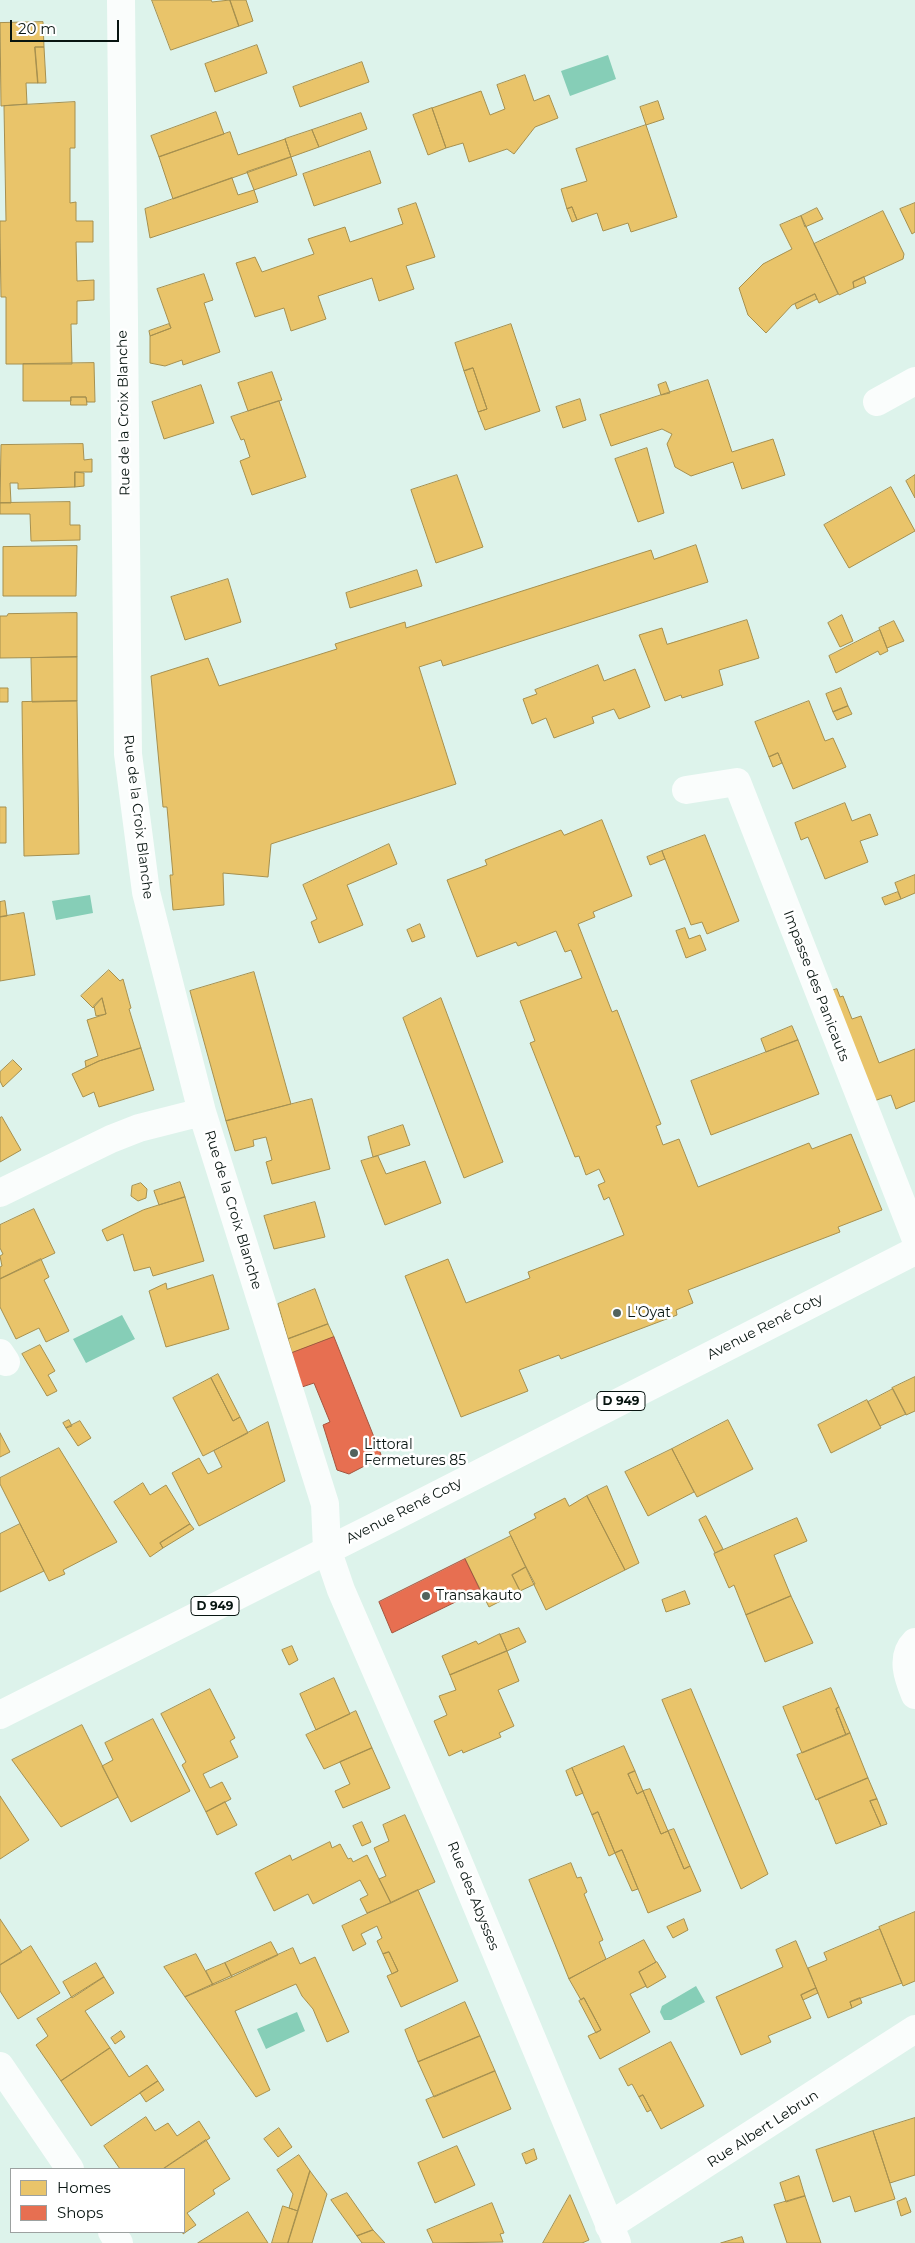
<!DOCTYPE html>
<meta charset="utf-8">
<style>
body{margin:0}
#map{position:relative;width:915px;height:2243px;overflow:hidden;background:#ddf3eb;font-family:Montserrat,sans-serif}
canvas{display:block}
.legend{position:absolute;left:10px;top:2168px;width:175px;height:65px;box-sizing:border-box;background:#fff;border:1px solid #9ca1a0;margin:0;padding:6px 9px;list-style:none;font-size:15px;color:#081511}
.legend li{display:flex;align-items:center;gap:10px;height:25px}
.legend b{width:25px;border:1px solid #9ca1a0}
.scale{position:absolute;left:10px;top:20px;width:109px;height:22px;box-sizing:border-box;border:2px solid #081511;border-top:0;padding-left:6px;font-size:15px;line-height:18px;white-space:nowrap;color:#081511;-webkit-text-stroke:4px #fff;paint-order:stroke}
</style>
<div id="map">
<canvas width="915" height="2243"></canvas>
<ul class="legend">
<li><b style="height:14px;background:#e9c46a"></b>Homes</li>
<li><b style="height:14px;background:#e76f51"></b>Shops</li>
</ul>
<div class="scale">20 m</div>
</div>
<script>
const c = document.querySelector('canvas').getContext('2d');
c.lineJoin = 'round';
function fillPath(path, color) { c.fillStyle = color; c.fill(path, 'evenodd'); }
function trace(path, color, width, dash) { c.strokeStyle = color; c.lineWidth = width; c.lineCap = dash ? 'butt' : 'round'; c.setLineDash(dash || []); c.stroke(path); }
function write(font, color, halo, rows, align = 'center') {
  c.font = font + ' Montserrat,sans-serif'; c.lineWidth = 5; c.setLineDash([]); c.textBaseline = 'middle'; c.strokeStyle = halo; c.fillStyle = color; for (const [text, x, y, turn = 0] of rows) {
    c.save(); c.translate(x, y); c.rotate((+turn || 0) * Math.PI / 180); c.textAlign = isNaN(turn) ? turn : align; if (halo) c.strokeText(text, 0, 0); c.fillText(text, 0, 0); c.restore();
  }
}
fillPath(new Path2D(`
 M 608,55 L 616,79 L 570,96 L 561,71 Z
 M 90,895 L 93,913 L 56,920 L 52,901 Z
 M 122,1315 L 135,1339 L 86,1363 L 73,1339 Z
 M 696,1986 L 705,2002 L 671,2020 L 664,2020 L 660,2012 L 662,2006 Z
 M 297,2012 L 305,2031 L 266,2049 L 257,2029 Z`), '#86ceb7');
const homes = new Path2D(`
 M 152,0 L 211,0 L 212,2 L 230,0 L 239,26 L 171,50 Z
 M 230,0 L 246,0 L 253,21 L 239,26 Z
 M 43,22 L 44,47 L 35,47 L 38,83 L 26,83 L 27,104 L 1,106 L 0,23 Z
 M 257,45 L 267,73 L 215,92 L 205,64 Z
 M 35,47 L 44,47 L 46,83 L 38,83 Z
 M 362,62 L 369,82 L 300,107 L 293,87 Z
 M 525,75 L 534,101 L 549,95 L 558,118 L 535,127 L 514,154 L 507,149 L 469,162 L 463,143 L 446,148 L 432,108 L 481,91 L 490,115 L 505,109 L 497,85 Z
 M 658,101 L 664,119 L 646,125 L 640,107 Z
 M 75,102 L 75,148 L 70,148 L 70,203 L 76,202 L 76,221 L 93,221 L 93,242 L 76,242 L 77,281 L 94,280 L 94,300 L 77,301 L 77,324 L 71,324 L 72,364 L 6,364 L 6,297 L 1,297 L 0,230 L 0,221 L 6,221 L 4,106 Z
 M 432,108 L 446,148 L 428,155 L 413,115 Z
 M 216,112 L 224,134 L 159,157 L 151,136 Z
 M 361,113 L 367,129 L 319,147 L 312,130 Z
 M 646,125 L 677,217 L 631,232 L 628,223 L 603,231 L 597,213 L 577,220 L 572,207 L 567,209 L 561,189 L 587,181 L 576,149 Z
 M 312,130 L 319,147 L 291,157 L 285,139 Z
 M 230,132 L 238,155 L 285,139 L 291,157 L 173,199 L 159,157 Z
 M 370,151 L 381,183 L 314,206 L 303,174 Z
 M 291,157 L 297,175 L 254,190 L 247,172 Z
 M 232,178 L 238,195 L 254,190 L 258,202 L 150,238 L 145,209 Z
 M 416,203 L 435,257 L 406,266 L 414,289 L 379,301 L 372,278 L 318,296 L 326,319 L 291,331 L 284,308 L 255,317 L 236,263 L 255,257 L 262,272 L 314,254 L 308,239 L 345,227 L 350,242 L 403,224 L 398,209 Z
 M 915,203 L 915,232 L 912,234 L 900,209 Z
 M 572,207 L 577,220 L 572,222 L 567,209 Z
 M 817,208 L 823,219 L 805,227 L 801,216 Z
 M 883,211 L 904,254 L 903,259 L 853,282 L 854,288 L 839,295 L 814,244 Z
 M 801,216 L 838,294 L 819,303 L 815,294 L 792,305 L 766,333 L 748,315 L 739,288 L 763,264 L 792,249 L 780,225 Z
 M 204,274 L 213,300 L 204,303 L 220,352 L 183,365 L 182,360 L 165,366 L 150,363 L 150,336 L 171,328 L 157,289 Z
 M 864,277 L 866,283 L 854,288 L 853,282 Z
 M 815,294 L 817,299 L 797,309 L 795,304 Z
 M 169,324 L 171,328 L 150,336 L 149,331 Z
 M 511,324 L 540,411 L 485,430 L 478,412 L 487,409 L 473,368 L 464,371 L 455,343 Z
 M 94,363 L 95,402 L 87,402 L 86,397 L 71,397 L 71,401 L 23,401 L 23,364 Z
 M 473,368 L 487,409 L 478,412 L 464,371 Z
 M 272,372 L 282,400 L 248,411 L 238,383 Z
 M 708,380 L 732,452 L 773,439 L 785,475 L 742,489 L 733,462 L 691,476 L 675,467 L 667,444 L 672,434 L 662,429 L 611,446 L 600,415 Z
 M 666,382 L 670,393 L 661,395 L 658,385 Z
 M 201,385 L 214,423 L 164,439 L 152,402 Z
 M 71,397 L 86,397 L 87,405 L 71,405 Z
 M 580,399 L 586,420 L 563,428 L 556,407 Z
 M 279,401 L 306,477 L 252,495 L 240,461 L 250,457 L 244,439 L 241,440 L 231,417 Z
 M 83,444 L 84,460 L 92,459 L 92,472 L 75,472 L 75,487 L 18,489 L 18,483 L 10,483 L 11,503 L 0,503 L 1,445 Z
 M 647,448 L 664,513 L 638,522 L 615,459 Z
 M 75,472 L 84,473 L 84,486 L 75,487 Z
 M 457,475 L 483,547 L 436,563 L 411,490 Z
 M 915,475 L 915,498 L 906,481 Z
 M 891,487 L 915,531 L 849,568 L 824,525 Z
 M 70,502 L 70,525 L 80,525 L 80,540 L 31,541 L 30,514 L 0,514 L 0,503 Z
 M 696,545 L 708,582 L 443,666 L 441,660 L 419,667 L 456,784 L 271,844 L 268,877 L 223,873 L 224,905 L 173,910 L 170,875 L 173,875 L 167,807 L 163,807 L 151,676 L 208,658 L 219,686 L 337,649 L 335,644 L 405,622 L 406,628 L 651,550 L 654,559 Z
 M 77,546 L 76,596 L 3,596 L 3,547 Z
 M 417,570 L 422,586 L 350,608 L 346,593 Z
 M 228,579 L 241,622 L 185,640 L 171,597 Z
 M 77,613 L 77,657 L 0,658 L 0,616 L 7,616 L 8,614 Z
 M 842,615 L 853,641 L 840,647 L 828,623 Z
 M 747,620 L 759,658 L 719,670 L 723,685 L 682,698 L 681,695 L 665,701 L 639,635 L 662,628 L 667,644 Z
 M 894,621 L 904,641 L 887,648 L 879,628 Z
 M 880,630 L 888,651 L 880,655 L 878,651 L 836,673 L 829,656 Z
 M 77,657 L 77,701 L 32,702 L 31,658 Z
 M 598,665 L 604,681 L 635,669 L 650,707 L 619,719 L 614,709 L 592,717 L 594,723 L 554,738 L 546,718 L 532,724 L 523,699 L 537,694 L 535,690 Z
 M 0,688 L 8,688 L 8,702 L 0,702 Z
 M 841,688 L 848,706 L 833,712 L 826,694 Z
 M 77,701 L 79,854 L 24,856 L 22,702 Z
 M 809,701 L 825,741 L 833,738 L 846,767 L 793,789 L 778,753 L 769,757 L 755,722 Z
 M 848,706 L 852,714 L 837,720 L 833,712 Z
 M 778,753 L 782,763 L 773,767 L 769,757 Z
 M 845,803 L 852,821 L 870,814 L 878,835 L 860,841 L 868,862 L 825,879 L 808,837 L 801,840 L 795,823 Z
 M 0,807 L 6,807 L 6,843 L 0,843 Z
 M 602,820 L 632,896 L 593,912 L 595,917 L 578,924 L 612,1012 L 617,1010 L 661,1124 L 656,1126 L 663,1145 L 679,1139 L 698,1187 L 809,1143 L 812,1149 L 851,1134 L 882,1210 L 838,1227 L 840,1232 L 688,1290 L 693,1303 L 676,1310 L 677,1315 L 561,1359 L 559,1355 L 519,1370 L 528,1391 L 461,1417 L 405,1276 L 448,1259 L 466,1303 L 530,1278 L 528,1272 L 624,1235 L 609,1197 L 604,1200 L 598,1185 L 605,1182 L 599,1169 L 586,1175 L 579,1156 L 575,1157 L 530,1043 L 535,1041 L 520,1001 L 582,978 L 571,950 L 565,952 L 556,931 L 518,946 L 516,942 L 477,957 L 447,880 L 487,865 L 485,860 L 561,830 L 564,835 Z
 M 705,835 L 739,921 L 707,934 L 702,922 L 691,925 L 662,851 Z
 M 389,844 L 397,864 L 347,885 L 363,925 L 319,943 L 311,922 L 317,919 L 303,885 Z
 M 662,851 L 665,859 L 650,865 L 647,857 Z
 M 915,875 L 915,893 L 901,899 L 895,883 Z
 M 898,892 L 901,899 L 885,905 L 882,898 Z
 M 5,901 L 7,916 L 0,917 L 0,902 Z
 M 24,913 L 35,975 L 0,981 L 0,917 Z
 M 420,924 L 425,937 L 412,942 L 407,930 Z
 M 685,928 L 689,939 L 700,935 L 706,950 L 686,958 L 676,931 Z
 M 109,970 L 120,981 L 123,979 L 131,1008 L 129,1009 L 141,1048 L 99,1061 L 86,1067 L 85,1061 L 98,1056 L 87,1020 L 106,1014 L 102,998 L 93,1008 L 81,996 Z
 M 254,972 L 291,1104 L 226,1121 L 190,991 Z
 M 837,989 L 840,997 L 843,996 L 852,1019 L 861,1016 L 879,1063 L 915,1049 L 915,1101 L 896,1109 L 891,1095 L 874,1101 L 831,991 Z
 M 102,998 L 106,1014 L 96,1016 L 94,1006 Z
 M 441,998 L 503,1162 L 464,1178 L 403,1018 Z
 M 792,1026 L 798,1040 L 766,1052 L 761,1039 Z
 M 798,1040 L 819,1094 L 711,1135 L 691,1081 Z
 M 141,1048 L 154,1090 L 99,1107 L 94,1092 L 83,1097 L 72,1074 L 99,1061 Z
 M 13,1060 L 22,1069 L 3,1087 L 0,1081 L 0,1072 Z
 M 312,1099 L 330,1169 L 272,1184 L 266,1162 L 272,1160 L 266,1137 L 253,1140 L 254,1146 L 235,1151 L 226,1121 Z
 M 2,1117 L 21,1150 L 0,1162 L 0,1118 Z
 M 403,1125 L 410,1145 L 373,1157 L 368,1137 Z
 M 378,1156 L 386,1174 L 425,1161 L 441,1203 L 385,1225 L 361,1161 Z
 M 180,1182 L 185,1197 L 159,1205 L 154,1191 Z
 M 141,1183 L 147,1189 L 146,1198 L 138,1201 L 131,1196 L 132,1186 Z
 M 185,1197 L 204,1261 L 153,1276 L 150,1267 L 134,1271 L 123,1234 L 107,1241 L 102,1230 L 143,1210 Z
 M 315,1202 L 325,1237 L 274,1249 L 264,1216 Z
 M 34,1209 L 55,1253 L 0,1279 L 0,1267 L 2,1266 L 0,1256 L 3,1254 L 0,1248 L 0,1225 Z
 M 41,1259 L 49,1277 L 44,1280 L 69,1331 L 46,1342 L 39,1328 L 16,1339 L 0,1307 L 0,1279 Z
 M 213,1275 L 229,1329 L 166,1347 L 149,1291 L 166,1283 L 167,1289 Z
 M 315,1289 L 328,1324 L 288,1339 L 278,1304 Z
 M 328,1324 L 334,1337 L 292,1353 L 288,1339 Z
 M 40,1345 L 55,1371 L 48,1375 L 57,1391 L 47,1396 L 22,1354 Z
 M 218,1374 L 240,1417 L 233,1421 L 211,1378 Z
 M 915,1377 L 915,1411 L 906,1415 L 892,1388 Z
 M 211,1378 L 233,1421 L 240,1417 L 248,1433 L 203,1456 L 173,1398 Z
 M 893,1389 L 906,1414 L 880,1426 L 868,1402 Z
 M 867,1400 L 881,1428 L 831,1453 L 818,1425 Z
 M 69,1420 L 72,1426 L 66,1428 L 63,1423 Z
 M 728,1420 L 753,1469 L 697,1497 L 672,1449 Z
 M 80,1421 L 91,1438 L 78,1446 L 66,1428 Z
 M 268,1422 L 285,1481 L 199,1526 L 172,1473 L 199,1458 L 208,1474 L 222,1467 L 214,1451 Z
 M 0,1433 L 10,1452 L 0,1457 Z
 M 59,1448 L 117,1542 L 63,1570 L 65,1574 L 49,1581 L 0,1484 L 0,1478 Z
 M 672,1449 L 694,1492 L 648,1516 L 625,1472 Z
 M 143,1483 L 150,1495 L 166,1485 L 190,1524 L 160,1543 L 163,1548 L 150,1557 L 114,1502 Z
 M 607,1486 L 639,1563 L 625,1570 L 587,1496 Z
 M 587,1496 L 625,1570 L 546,1610 L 509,1532 L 536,1518 L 534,1514 L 565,1498 L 569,1506 Z
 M 706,1516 L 723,1549 L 715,1553 L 699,1520 Z
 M 797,1518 L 807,1541 L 774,1555 L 791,1596 L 746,1615 L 734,1585 L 729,1588 L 714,1554 Z
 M 20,1524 L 44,1571 L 0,1592 L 0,1534 Z
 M 190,1524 L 194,1529 L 163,1548 L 160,1543 Z
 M 511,1536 L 526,1567 L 512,1575 L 520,1591 L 489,1607 L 465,1559 Z
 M 526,1567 L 535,1584 L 520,1591 L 512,1575 Z
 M 685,1591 L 690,1604 L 666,1612 L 662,1600 Z
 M 791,1596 L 813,1643 L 765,1662 L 746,1615 Z
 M 519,1628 L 526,1642 L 507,1651 L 500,1635 Z
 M 500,1634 L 507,1651 L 450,1675 L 442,1656 L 476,1641 L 478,1644 Z
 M 292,1646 L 298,1660 L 289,1665 L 282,1650 Z
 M 507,1651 L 519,1681 L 498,1690 L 514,1726 L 499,1733 L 501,1737 L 463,1753 L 462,1750 L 449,1756 L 434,1721 L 447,1715 L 439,1696 L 456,1690 L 450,1675 Z
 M 334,1678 L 350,1714 L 316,1730 L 300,1694 Z
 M 831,1688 L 839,1707 L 836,1709 L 846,1735 L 802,1753 L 783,1707 Z
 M 210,1689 L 235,1738 L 230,1741 L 238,1757 L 203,1774 L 210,1788 L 222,1782 L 231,1799 L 206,1812 L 182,1765 L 186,1762 L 161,1714 Z
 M 691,1689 L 768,1874 L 741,1889 L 662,1700 Z
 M 839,1707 L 850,1733 L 846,1735 L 836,1709 Z
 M 356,1711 L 372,1748 L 324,1769 L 306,1735 Z
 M 153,1719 L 190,1791 L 131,1822 L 102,1766 L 113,1760 L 105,1743 Z
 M 82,1725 L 118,1797 L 61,1827 L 12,1760 Z
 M 850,1733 L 868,1778 L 816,1800 L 797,1755 Z
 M 624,1746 L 635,1771 L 628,1774 L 637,1794 L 643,1791 L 661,1834 L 668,1831 L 684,1869 L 690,1866 L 701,1891 L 648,1913 L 622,1850 L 615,1853 L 598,1812 L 592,1815 L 572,1768 Z
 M 372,1748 L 390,1788 L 343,1808 L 335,1791 L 350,1784 L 340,1762 Z
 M 572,1768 L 583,1793 L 576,1796 L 566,1771 Z
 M 635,1771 L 643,1791 L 637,1794 L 628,1774 Z
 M 868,1778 L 877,1799 L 870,1801 L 881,1826 L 836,1844 L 818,1799 Z
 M 650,1789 L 668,1831 L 661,1834 L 643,1791 Z
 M 0,1796 L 29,1840 L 0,1859 Z
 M 877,1799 L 887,1824 L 881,1826 L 870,1801 Z
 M 225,1802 L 237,1825 L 217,1835 L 206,1812 Z
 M 598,1812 L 615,1853 L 609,1856 L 592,1815 Z
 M 405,1815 L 435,1882 L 391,1903 L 379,1879 L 386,1876 L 374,1848 L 389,1841 L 383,1825 Z
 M 362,1822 L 371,1842 L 362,1846 L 353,1826 Z
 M 674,1829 L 690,1866 L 684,1869 L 668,1831 Z
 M 330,1842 L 332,1848 L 340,1844 L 348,1859 L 351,1858 L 353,1862 L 367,1855 L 391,1903 L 367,1913 L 360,1899 L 368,1895 L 360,1880 L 313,1904 L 308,1894 L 274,1911 L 255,1873 L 290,1855 L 292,1860 Z
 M 622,1850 L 638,1889 L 632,1891 L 615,1853 Z
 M 571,1863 L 577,1878 L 581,1877 L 587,1892 L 584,1894 L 603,1940 L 599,1942 L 606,1959 L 569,1979 L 529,1880 Z
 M 418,1890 L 458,1981 L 401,2007 L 387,1976 L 398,1971 L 389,1952 L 383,1954 L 377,1941 L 382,1938 L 377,1926 L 361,1934 L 366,1944 L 353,1951 L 342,1926 Z
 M 915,1912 L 915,1981 L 903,1986 L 879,1927 Z
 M 0,1919 L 22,1952 L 0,1965 Z
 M 684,1919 L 688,1930 L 673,1938 L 667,1927 Z
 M 880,1929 L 902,1983 L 850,2002 L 852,2008 L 828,2018 L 808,1968 L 827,1960 L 824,1953 Z
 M 644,1940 L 656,1962 L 639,1972 L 646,1986 L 630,1994 L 650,2032 L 600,2059 L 588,2036 L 601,2030 L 584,1998 L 581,2000 L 569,1979 Z
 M 796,1941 L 816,1988 L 801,1995 L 811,2018 L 768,2036 L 771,2042 L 741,2055 L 716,1997 L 783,1967 L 776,1950 Z
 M 271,1942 L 278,1955 L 232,1977 L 225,1963 Z
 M 31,1946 L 60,1993 L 18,2019 L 0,1991 L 0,1965 Z
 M 293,1948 L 300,1964 L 315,1957 L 349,2032 L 327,2042 L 313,2009 L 302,1996 L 296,1984 L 235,2011 L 270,2090 L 256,2097 L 185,1997 Z
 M 389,1952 L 398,1971 L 392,1974 L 383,1954 Z
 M 196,1954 L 213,1985 L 185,1997 L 164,1967 Z
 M 657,1962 L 666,1977 L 647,1988 L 639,1972 Z
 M 96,1963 L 104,1977 L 72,1998 L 63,1982 Z
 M 225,1963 L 232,1977 L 213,1985 L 206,1971 Z
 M 104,1977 L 114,1993 L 85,2011 L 110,2048 L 61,2081 L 36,2045 L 48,2036 L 37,2019 Z
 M 816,1988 L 818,1993 L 803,2000 L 801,1995 Z
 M 584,1998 L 601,2030 L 596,2033 L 579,2001 Z
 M 860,1998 L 862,2003 L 852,2008 L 850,2002 Z
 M 465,2002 L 480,2036 L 418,2062 L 405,2030 Z
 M 121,2031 L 125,2037 L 115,2044 L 111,2038 Z
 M 480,2036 L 495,2071 L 434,2097 L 418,2062 Z
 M 671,2042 L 704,2106 L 661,2129 L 643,2095 L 639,2097 L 632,2084 L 628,2086 L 619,2069 Z
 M 110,2048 L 129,2077 L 147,2065 L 158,2081 L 91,2126 L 61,2081 Z
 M 495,2071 L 511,2109 L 443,2138 L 426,2100 Z
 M 158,2081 L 164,2090 L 146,2102 L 140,2093 Z
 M 643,2095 L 651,2110 L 647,2112 L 639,2097 Z
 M 146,2117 L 155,2131 L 168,2123 L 177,2136 L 199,2121 L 210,2138 L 163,2169 L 120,2169 L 104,2146 Z
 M 915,2118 L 915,2175 L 890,2183 L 873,2131 Z
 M 279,2128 L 292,2147 L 278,2157 L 264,2139 Z
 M 873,2131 L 895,2199 L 855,2212 L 850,2196 L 833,2202 L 816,2150 Z
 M 206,2140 L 230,2179 L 213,2190 L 215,2194 L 187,2213 L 196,2225 L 183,2234 L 184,2169 L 163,2169 Z
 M 457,2146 L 475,2185 L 435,2203 L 418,2163 Z
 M 534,2149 L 537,2159 L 526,2164 L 522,2154 Z
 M 299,2155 L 310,2171 L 298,2211 L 289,2208 L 293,2194 L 277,2170 Z
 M 310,2171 L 327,2194 L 312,2243 L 288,2243 Z
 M 799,2176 L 805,2196 L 786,2202 L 780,2183 Z
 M 347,2193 L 373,2230 L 357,2236 L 331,2200 Z
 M 570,2195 L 589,2240 L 582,2243 L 543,2243 Z
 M 805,2196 L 821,2243 L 787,2243 L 774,2205 Z
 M 906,2198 L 911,2212 L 901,2216 L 897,2202 Z
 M 492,2203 L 504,2233 L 500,2234 L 503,2242 L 433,2243 L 427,2230 Z
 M 283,2206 L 298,2211 L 288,2243 L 272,2243 Z
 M 248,2212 L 268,2243 L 198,2243 Z
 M 373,2230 L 385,2243 L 362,2243 L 357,2236 Z
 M 742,2237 L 744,2243 L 721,2243 Z`);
fillPath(homes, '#e9c46a');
trace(homes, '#a6904f', 1);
const shops = new Path2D(`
 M 334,1337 L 382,1457 L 349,1474 L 337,1470 L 323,1425 L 330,1422 L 314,1383 L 302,1387 L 292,1353 Z
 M 465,1559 L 480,1590 L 392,1633 L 379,1602 Z`);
fillPath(shops, '#e76f51');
trace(shops, '#a4543e', 1);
trace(new Path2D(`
 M 121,0 L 128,754 L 146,892 L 202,1112 L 325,1504 L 327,1549 L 341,1590 L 446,1832 L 617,2243
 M 877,402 L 915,381
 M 686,790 L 737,782 L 915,1237
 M 0,1193 L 111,1139 L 139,1128 L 202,1112
 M 0,1353 L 6,1362
 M 915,1642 C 900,1657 908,1678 915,1695
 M 0,2066 L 70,2169
 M 609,2226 L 915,2029
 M 112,2232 L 119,2243`), '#fafdfc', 28);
trace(new Path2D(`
 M 0,1715 L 382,1523 L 915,1251`), '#fafdfc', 28);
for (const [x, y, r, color] of [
 [617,1313,5,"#53635d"],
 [354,1453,5,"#53635d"],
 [426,1596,5,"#53635d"]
]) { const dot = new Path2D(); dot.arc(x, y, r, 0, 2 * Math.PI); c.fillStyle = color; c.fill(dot); trace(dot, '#fff', 2); }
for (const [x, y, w] of [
 [621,1401,48],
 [215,1606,48]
]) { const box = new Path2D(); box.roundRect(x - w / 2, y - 9.5, w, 19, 4); c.fillStyle = '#fff'; c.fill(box); trace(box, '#081511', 1); }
write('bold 12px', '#081511', null, [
 ["D 949",621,1401],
 ["D 949",215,1606]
]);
write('14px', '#081511', '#fff', [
 ["Rue de la Croix Blanche",124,413,-91],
 ["Rue de la Croix Blanche",138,817,83],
 ["Impasse des Panicauts",816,986,69],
 ["Rue de la Croix Blanche",233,1210,73],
 ["Avenue René Coty",765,1327,-27],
 ["Avenue René Coty",404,1511,-27],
 ["Rue des Abysses",473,1896,68],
 ["Rue Albert Lebrun",763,2129,-33]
]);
write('14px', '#081511', '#fff', [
 ["L'Oyat",627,1313],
 ["Littoral",364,1445],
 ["Fermetures 85",364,1461],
 ["Transakauto",436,1596]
], 'left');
</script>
